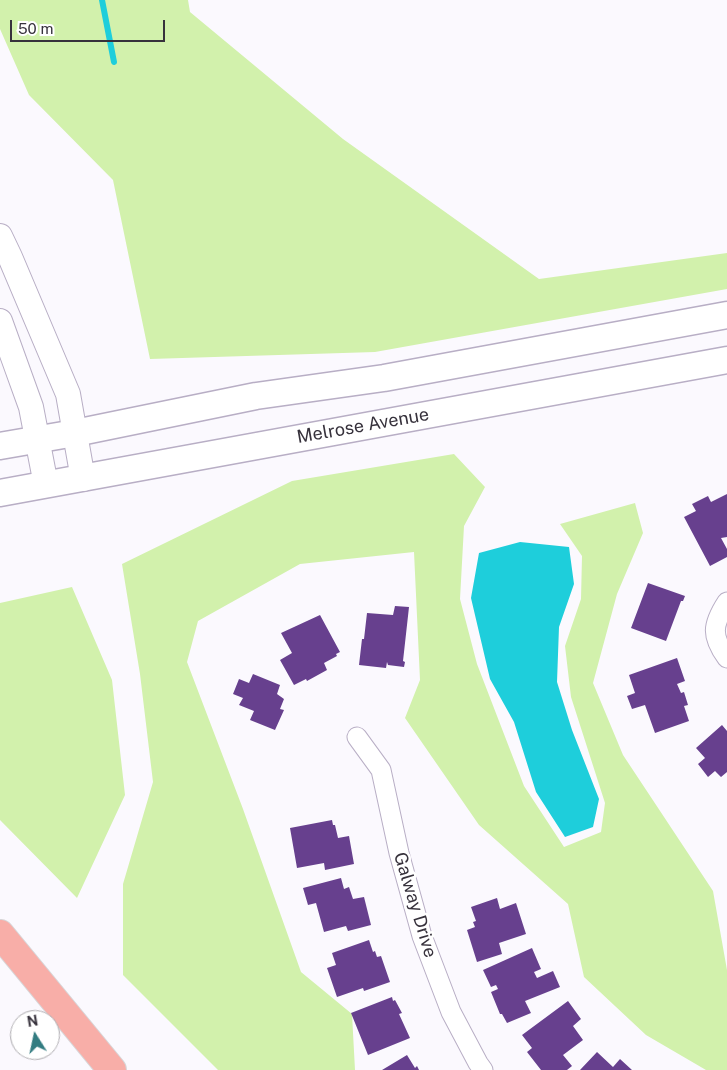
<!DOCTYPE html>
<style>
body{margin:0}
#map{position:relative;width:727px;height:1070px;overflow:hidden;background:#fbf9fe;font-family:"Public Sans",sans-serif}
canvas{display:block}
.north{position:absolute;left:10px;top:1010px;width:50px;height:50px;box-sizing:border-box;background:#fff;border:1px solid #afadb1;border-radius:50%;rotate:350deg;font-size:14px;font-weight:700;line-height:20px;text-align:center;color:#37323c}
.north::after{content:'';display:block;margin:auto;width:18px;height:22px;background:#337c81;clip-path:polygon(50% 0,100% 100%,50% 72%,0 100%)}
.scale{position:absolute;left:10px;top:20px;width:155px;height:22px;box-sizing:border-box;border:2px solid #37323c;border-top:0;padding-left:6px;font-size:15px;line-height:18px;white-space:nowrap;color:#37323c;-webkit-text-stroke:4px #fff;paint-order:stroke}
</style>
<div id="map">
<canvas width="727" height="1070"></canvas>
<div class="north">N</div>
<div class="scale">50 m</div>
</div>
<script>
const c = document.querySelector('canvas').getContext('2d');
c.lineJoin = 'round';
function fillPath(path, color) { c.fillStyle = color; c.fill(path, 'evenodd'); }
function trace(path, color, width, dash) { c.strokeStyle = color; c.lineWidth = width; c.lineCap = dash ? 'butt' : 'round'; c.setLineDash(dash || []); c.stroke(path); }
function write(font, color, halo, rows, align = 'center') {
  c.font = font + ' "Public Sans",sans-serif'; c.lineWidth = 5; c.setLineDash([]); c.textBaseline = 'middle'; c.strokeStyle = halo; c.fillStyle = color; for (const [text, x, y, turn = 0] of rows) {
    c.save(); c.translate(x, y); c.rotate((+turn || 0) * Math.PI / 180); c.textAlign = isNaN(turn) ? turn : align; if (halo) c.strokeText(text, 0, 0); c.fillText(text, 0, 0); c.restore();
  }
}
fillPath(new Path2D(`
 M 0,0 L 188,0 L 190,12 L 343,139 L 539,279 L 727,253 L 727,289 L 375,352 L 150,359 L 113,180 L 29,95 L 0,29 Z
 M 454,454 L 485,487 L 464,526 L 460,599 L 477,664 L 524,786 L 564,847 L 601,832 L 605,803 L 571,697 L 565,646 L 581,599 L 582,556 L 560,524 L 635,503 L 643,533 L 617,594 L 593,683 L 623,755 L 713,891 L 727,970 L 727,1070 L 706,1070 L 646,1035 L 584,977 L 568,904 L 479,825 L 405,718 L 420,680 L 414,552 L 300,564 L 198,621 L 187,662 L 243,809 L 301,972 L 352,1014 L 355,1070 L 218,1070 L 123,975 L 123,884 L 153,782 L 140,674 L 122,564 L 292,481 Z
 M 72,587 L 112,680 L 125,795 L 77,898 L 0,820 L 0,603 Z`), '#d2f1ac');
fillPath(new Path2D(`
 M 520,542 L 569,547 L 574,584 L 559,627 L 557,682 L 572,730 L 599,799 L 593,827 L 565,837 L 536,792 L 514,722 L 490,679 L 471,598 L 479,553 Z`), '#1ecedb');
trace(new Path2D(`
 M 102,0 L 114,62`), '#1ecedb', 6);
fillPath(new Path2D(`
 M 727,494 L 727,537 L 721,538 L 727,549 L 727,557 L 710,566 L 684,517 L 696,511 L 692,504 L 708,496 L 711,502 Z
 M 648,583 L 685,596 L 683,601 L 681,601 L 666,641 L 631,628 Z
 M 395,606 L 409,607 L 403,661 L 405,662 L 404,667 L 388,665 L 387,662 L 386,668 L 359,665 L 362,639 L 364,639 L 367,613 L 393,615 Z
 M 320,615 L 340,652 L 336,654 L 337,656 L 324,663 L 327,670 L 307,681 L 306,679 L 294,685 L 280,660 L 292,653 L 281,633 Z
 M 677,658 L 685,681 L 677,684 L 681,693 L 684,692 L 688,705 L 684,706 L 689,721 L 655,733 L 645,705 L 632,709 L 627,696 L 635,693 L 629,675 Z
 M 253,674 L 280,685 L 277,694 L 284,699 L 280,709 L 284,710 L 275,730 L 250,720 L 254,711 L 239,705 L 243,698 L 233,694 L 239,679 L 249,683 Z
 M 722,725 L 727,731 L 727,772 L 721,777 L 715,771 L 708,777 L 698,764 L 705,758 L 696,748 Z
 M 332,820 L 333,825 L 335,825 L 338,838 L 349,836 L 354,864 L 325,870 L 324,863 L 297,868 L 290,828 Z
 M 341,878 L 344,889 L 349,887 L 353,899 L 364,897 L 371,925 L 348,931 L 346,926 L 324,932 L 316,903 L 308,905 L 303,888 Z
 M 497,898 L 500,909 L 516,903 L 526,934 L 499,943 L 502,954 L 477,962 L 467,930 L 475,927 L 473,922 L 476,921 L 471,907 Z
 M 369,940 L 373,952 L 375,951 L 377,957 L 381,956 L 390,982 L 364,991 L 363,988 L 337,997 L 327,968 L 336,965 L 332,953 Z
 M 532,948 L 541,969 L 534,972 L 537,978 L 553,971 L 560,987 L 525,1001 L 531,1013 L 507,1023 L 502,1014 L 500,1014 L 491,992 L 498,989 L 496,985 L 491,987 L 483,970 Z
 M 392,997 L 393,1001 L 395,1000 L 402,1013 L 399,1014 L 410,1038 L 368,1055 L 351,1013 Z
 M 568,1001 L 581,1019 L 573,1026 L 583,1040 L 563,1055 L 572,1066 L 567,1070 L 541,1070 L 527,1052 L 532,1048 L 522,1035 Z
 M 597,1052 L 613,1067 L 620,1059 L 632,1070 L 580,1070 Z
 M 407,1055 L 415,1068 L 417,1066 L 419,1070 L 382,1070 Z`), '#67408e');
const minor = new Path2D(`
 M 727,602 C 712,625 711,636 727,658
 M 357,737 L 381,770 L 399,853 L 422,936 L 451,1012 L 478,1063 L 483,1070`);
const tertiary = new Path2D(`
 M 0,236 L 10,257 L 68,394 L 83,479
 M 0,321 L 31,407 L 46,485`);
const secondary = new Path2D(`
 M 0,446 L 75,433 L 256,396 L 384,378 L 727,315
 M 0,493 L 727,360`);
const motorway = new Path2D(`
 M 0,934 L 112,1070`);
trace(minor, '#b8aec5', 21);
trace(tertiary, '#b8aec5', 26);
trace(secondary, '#b8aec5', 29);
trace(motorway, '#d7d6d8', 30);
trace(minor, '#fff', 19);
trace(tertiary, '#fff', 24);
trace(secondary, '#fff', 26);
trace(motorway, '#f8aea8', 28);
write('18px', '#37323c', '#fff', [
 ["Melrose Avenue",363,426,-10],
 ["Galway Drive",415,905,73]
]);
</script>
